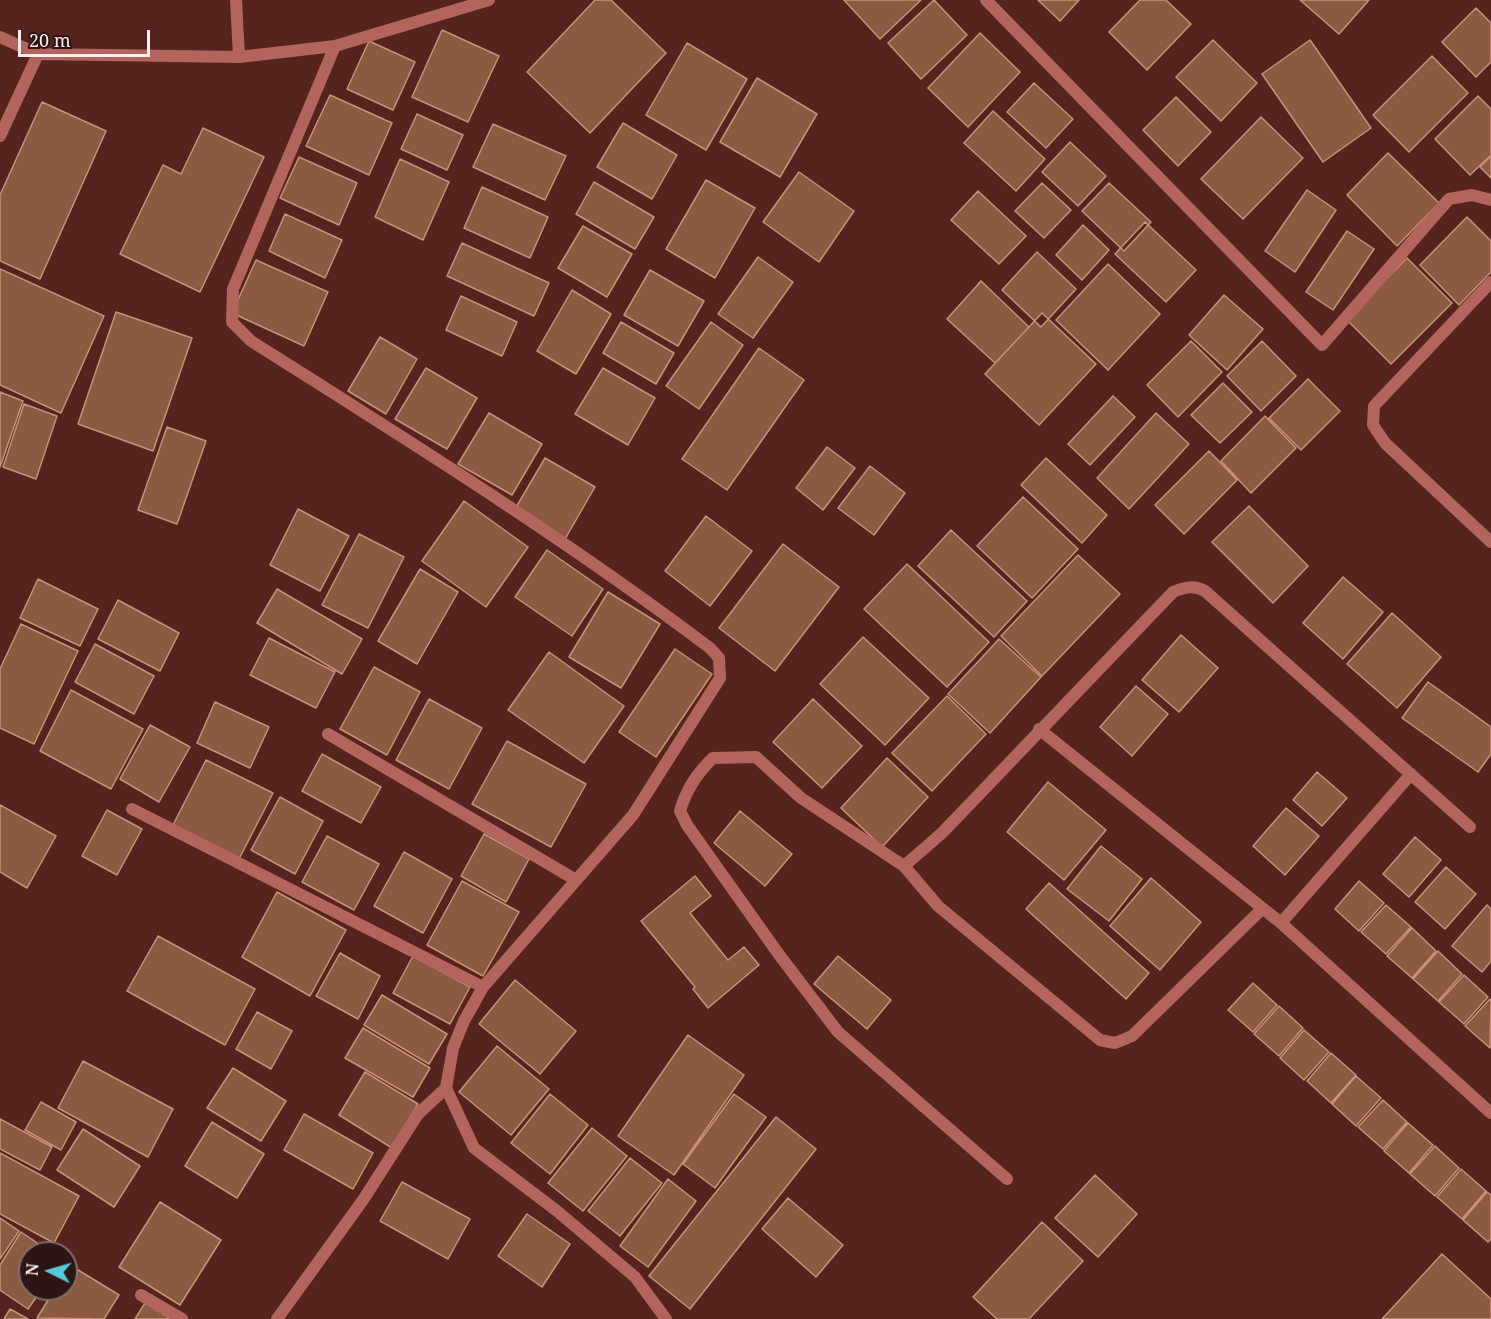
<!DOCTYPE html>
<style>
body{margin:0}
#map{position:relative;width:1491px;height:1319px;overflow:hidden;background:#55241f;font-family:"Noto Serif",serif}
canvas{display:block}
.north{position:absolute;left:18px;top:1241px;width:60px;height:60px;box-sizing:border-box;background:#2c1513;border:2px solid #7f6c6a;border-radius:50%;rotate:275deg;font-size:16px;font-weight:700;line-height:24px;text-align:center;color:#fceeec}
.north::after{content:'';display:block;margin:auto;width:21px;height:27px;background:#53cbda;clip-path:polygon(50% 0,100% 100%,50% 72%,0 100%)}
.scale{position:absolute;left:18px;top:30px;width:132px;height:27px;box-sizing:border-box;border:3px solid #fceeec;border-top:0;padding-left:8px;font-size:18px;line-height:21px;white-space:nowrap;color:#fceeec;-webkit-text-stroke:4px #2c1513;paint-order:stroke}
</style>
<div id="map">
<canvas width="1491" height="1319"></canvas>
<div class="north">N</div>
<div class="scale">20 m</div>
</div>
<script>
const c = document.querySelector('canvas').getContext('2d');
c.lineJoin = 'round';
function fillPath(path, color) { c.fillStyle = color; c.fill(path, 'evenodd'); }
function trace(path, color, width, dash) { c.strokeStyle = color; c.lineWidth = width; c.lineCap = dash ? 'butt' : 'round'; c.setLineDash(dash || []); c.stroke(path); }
const building = new Path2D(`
 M 595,0 L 611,0 L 666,53 L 590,133 L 527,72 Z
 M 844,0 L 921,0 L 880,39 Z
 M 934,0 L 967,35 L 921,79 L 888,43 Z
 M 1038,0 L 1079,0 L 1060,21 Z
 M 1140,0 L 1166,0 L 1191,24 L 1147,70 L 1109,32 Z
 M 1300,0 L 1369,0 L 1339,34 Z
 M 1476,8 L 1491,23 L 1491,62 L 1476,77 L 1442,42 Z
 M 442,30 L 499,56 L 468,122 L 412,97 Z
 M 980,33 L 1020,72 L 968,127 L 928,88 Z
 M 1213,40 L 1257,83 L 1221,121 L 1176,77 Z
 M 1310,40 L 1371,128 L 1323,162 L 1262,74 Z
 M 369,41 L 415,62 L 393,110 L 347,89 Z
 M 687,43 L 747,79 L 706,150 L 646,115 Z
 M 1432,56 L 1468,93 L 1409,152 L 1373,115 Z
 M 757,78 L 817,114 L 780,177 L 720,142 Z
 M 1034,83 L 1073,119 L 1046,148 L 1007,112 Z
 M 330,95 L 392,123 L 369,175 L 306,146 Z
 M 1478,96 L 1491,109 L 1491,155 L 1470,175 L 1435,139 Z
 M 1176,97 L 1211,132 L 1178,166 L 1143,130 Z
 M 42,102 L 106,131 L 40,279 L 0,261 L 0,195 Z
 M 993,111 L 1045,159 L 1016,191 L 964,143 Z
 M 417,114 L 463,135 L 447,170 L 401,149 Z
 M 1261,117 L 1303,158 L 1243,219 L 1201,179 Z
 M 623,123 L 677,155 L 652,199 L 597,167 Z
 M 493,124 L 566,156 L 545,200 L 473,167 Z
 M 203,128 L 264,157 L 200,292 L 120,254 L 163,165 L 181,174 Z
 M 1070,142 L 1106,176 L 1078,206 L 1042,172 Z
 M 1388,153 L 1439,203 L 1397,246 L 1347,195 Z
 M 1491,156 L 1491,178 L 1480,167 Z
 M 299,157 L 357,183 L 339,225 L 280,198 Z
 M 400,159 L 449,182 L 423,240 L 375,217 Z
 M 799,172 L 854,211 L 819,262 L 763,222 Z
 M 706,180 L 755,208 L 715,278 L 666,249 Z
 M 594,182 L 654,217 L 635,249 L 576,214 Z
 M 1042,183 L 1071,210 L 1044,238 L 1015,211 Z
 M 1109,183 L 1151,222 L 1124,251 L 1082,211 Z
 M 482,187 L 548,217 L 530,258 L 464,228 Z
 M 1307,190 L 1336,210 L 1295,272 L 1265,251 Z
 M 978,191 L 1026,236 L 999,264 L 951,220 Z
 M 285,214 L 342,240 L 325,278 L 269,251 Z
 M 1467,217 L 1491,241 L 1491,272 L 1459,305 L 1420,265 Z
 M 1145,222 L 1196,270 L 1166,302 L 1115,254 Z
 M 1083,225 L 1109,250 L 1082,280 L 1056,255 Z
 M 583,226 L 632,254 L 607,297 L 558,268 Z
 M 1347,231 L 1374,249 L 1333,310 L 1306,292 Z
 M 462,243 L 549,283 L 534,316 L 447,276 Z
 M 1037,252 L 1076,289 L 1041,327 L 1002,290 Z
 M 758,257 L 793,282 L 753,338 L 718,314 Z
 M 1407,258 L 1452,303 L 1391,364 L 1346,319 Z
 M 256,260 L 328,292 L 304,346 L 232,313 Z
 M 1108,264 L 1160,314 L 1108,370 L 1056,320 Z
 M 0,269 L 104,316 L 61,413 L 0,385 Z
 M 650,270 L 704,301 L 678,346 L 624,315 Z
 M 981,281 L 1029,327 L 995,363 L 947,319 Z
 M 572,290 L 611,314 L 576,374 L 537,351 Z
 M 1224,295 L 1263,329 L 1227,370 L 1189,335 Z
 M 461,296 L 517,322 L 502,356 L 446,330 Z
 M 116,312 L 192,338 L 153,451 L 78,424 Z
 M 1042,313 L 1096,364 L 1039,425 L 985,374 Z
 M 621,322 L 674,353 L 656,384 L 603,353 Z
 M 711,322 L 743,345 L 699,409 L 666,386 Z
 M 380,337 L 417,359 L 386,414 L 348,391 Z
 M 1191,341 L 1222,372 L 1178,417 L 1147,385 Z
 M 1262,341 L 1296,376 L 1261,411 L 1227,376 Z
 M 759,348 L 804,380 L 727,490 L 682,459 Z
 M 426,368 L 477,398 L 447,449 L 395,419 Z
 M 603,368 L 655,398 L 628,445 L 575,414 Z
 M 1308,379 L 1340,411 L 1301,450 L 1269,418 Z
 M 1223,383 L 1252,412 L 1220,443 L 1191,415 Z
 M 0,392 L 23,401 L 0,467 Z
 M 1113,396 L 1135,417 L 1090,465 L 1068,444 Z
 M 24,404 L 57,416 L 36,479 L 3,467 Z
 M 489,413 L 542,444 L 512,495 L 458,464 Z
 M 1156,413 L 1189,444 L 1129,509 L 1097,478 Z
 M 1265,416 L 1296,448 L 1251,493 L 1221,461 Z
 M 167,427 L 206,441 L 177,524 L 138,510 Z
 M 827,447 L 855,468 L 823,510 L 796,488 Z
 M 1209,451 L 1237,480 L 1184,534 L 1155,505 Z
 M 545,458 L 595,487 L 565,539 L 515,509 Z
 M 1046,458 L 1107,515 L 1082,543 L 1021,485 Z
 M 870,466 L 905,493 L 874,535 L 838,508 Z
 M 1023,497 L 1078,549 L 1032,598 L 977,546 Z
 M 464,501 L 528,547 L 486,607 L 422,561 Z
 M 1249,506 L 1308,566 L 1273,603 L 1212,542 Z
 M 298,509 L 349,536 L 320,591 L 270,565 Z
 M 706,516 L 752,551 L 710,606 L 665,571 Z
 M 951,530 L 1027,601 L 994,637 L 918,566 Z
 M 359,534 L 404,557 L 368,628 L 322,605 Z
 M 783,544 L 839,587 L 775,671 L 719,628 Z
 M 547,550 L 603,589 L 572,636 L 515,597 Z
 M 1078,555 L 1120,594 L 1042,676 L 1001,636 Z
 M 907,564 L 989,642 L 947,687 L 864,609 Z
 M 420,569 L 458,592 L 417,664 L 378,641 Z
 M 1343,577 L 1383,612 L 1343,659 L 1303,623 Z
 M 38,579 L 98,609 L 80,646 L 20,618 Z
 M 277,589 L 362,639 L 342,674 L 257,623 Z
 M 608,592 L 660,624 L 621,688 L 569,657 Z
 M 118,600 L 179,633 L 160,671 L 98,639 Z
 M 1392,613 L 1441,657 L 1397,708 L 1347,664 Z
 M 21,624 L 78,651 L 34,744 L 0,728 L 0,669 Z
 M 1181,635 L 1218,668 L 1179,712 L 1142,680 Z
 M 863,637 L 929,698 L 885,745 L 820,684 Z
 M 269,638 L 335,672 L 316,708 L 250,675 Z
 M 999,639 L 1041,677 L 990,733 L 948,694 Z
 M 95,644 L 154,676 L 134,714 L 75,682 Z
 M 675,649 L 712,674 L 656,757 L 619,732 Z
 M 549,652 L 624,706 L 584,763 L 508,710 Z
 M 374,667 L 420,692 L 387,755 L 340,729 Z
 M 1428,682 L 1491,727 L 1491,754 L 1478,772 L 1402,718 Z
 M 1136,686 L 1168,714 L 1132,756 L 1100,727 Z
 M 71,690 L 143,729 L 111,789 L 40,751 Z
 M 947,696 L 986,734 L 932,791 L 892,753 Z
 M 429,699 L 482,728 L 449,789 L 396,760 Z
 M 813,699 L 862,746 L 822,788 L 773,742 Z
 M 215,702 L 269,727 L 250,768 L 197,743 Z
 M 150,725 L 190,747 L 159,802 L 120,779 Z
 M 507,741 L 586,784 L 551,847 L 472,804 Z
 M 322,754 L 381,787 L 361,823 L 302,791 Z
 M 887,758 L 928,797 L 882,847 L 841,808 Z
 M 206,760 L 273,793 L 239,859 L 173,825 Z
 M 1317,772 L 1347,798 L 1322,826 L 1293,800 Z
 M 1048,782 L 1106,830 L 1064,880 L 1007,832 Z
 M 280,797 L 323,821 L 295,874 L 251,850 Z
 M 0,805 L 56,836 L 27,888 L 0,872 Z
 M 1286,808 L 1319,836 L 1285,875 L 1253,846 Z
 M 107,810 L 142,829 L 117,875 L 82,856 Z
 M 740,811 L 792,854 L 765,886 L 714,843 Z
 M 484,834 L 529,859 L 506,902 L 461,876 Z
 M 327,836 L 379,864 L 354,910 L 302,882 Z
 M 1415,837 L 1441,860 L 1409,897 L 1383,874 Z
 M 1101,846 L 1142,879 L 1109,921 L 1067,889 Z
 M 404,852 L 452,879 L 423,933 L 374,906 Z
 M 1446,867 L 1476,894 L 1445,929 L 1415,902 Z
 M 695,876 L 711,896 L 690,913 L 728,960 L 744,947 L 759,965 L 708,1008 L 693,989 L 695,987 L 641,921 Z
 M 1151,878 L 1201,922 L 1160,970 L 1110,926 Z
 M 462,881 L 519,912 L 483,976 L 427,945 Z
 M 1359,881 L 1384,903 L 1359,931 L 1335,909 Z
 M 1049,883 L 1149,973 L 1126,999 L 1026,909 Z
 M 277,892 L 346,930 L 310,996 L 242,957 Z
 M 1386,905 L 1411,927 L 1386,954 L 1361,932 Z
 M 1487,905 L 1491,909 L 1491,961 L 1482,972 L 1452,946 Z
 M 1412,928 L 1436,951 L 1412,978 L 1387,956 Z
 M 158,936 L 255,989 L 225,1045 L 127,991 Z
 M 1438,951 L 1462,974 L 1438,1001 L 1413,979 Z
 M 340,953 L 380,976 L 358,1019 L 316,996 Z
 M 413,956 L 470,987 L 450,1024 L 393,993 Z
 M 838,956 L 891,1000 L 867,1029 L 814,984 Z
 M 1464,975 L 1488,997 L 1464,1024 L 1439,1002 Z
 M 515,980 L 576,1031 L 540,1074 L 479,1024 Z
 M 1253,983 L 1277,1005 L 1253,1032 L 1228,1010 Z
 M 382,995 L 447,1034 L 429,1064 L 364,1025 Z
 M 1490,999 L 1491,1000 L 1490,1048 L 1465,1026 Z
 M 1279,1006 L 1303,1028 L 1279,1056 L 1254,1034 Z
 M 257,1012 L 292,1031 L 271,1069 L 236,1049 Z
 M 363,1028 L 430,1068 L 413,1097 L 345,1058 Z
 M 1304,1030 L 1329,1052 L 1304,1080 L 1280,1058 Z
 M 688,1035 L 744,1075 L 674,1175 L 618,1136 Z
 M 497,1046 L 549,1089 L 511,1135 L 459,1092 Z
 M 1331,1053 L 1356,1075 L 1331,1103 L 1307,1081 Z
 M 83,1061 L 173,1109 L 148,1157 L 58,1108 Z
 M 233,1068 L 286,1101 L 261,1141 L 207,1108 Z
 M 365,1072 L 418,1104 L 392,1148 L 339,1115 Z
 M 1356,1076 L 1381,1098 L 1356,1126 L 1332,1104 Z
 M 550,1094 L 588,1125 L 550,1174 L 511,1143 Z
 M 734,1094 L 766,1117 L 715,1188 L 683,1164 Z
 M 1383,1100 L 1407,1122 L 1383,1149 L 1358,1127 Z
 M 41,1102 L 76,1122 L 61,1150 L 25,1130 Z
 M 304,1114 L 373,1153 L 353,1189 L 284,1150 Z
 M 776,1117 L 816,1149 L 690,1309 L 649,1276 Z
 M 0,1119 L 52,1147 L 40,1170 L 0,1149 Z
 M 212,1122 L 264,1154 L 237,1198 L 185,1166 Z
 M 1408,1123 L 1433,1145 L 1409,1173 L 1384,1151 Z
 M 592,1128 L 627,1156 L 583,1211 L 548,1183 Z
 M 83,1129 L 140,1166 L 114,1207 L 57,1170 Z
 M 1435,1146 L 1459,1168 L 1435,1196 L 1410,1174 Z
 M 0,1153 L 79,1196 L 54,1243 L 0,1214 Z
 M 630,1158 L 662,1183 L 620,1236 L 588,1211 Z
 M 1461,1169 L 1486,1191 L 1462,1219 L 1437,1197 Z
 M 1095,1175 L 1137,1214 L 1098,1257 L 1055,1218 Z
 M 668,1179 L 696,1201 L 648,1267 L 620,1246 Z
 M 402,1182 L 470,1219 L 448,1259 L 380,1221 Z
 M 1487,1192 L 1491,1195 L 1491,1239 L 1488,1242 L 1463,1220 Z
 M 788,1198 L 843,1245 L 816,1277 L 762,1229 Z
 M 160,1202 L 221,1240 L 180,1305 L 119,1267 Z
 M 527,1214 L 570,1244 L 542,1287 L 498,1256 Z
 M 0,1218 L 19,1231 L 0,1259 Z
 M 1042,1222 L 1083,1261 L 1029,1319 L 997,1319 L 973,1297 Z
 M 21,1232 L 52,1253 L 30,1253 L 30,1289 L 42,1289 L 28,1309 L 0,1290 L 0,1265 Z
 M 1442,1254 L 1491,1299 L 1491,1319 L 1382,1319 Z
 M 70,1265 L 119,1295 L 104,1319 L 37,1318 L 55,1289 L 66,1289 L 66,1272 Z
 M 145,1303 L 171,1319 L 135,1319 Z
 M 10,1309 L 28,1319 L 4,1319 Z`);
fillPath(building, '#8b5a41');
trace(building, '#c79277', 1.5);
trace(new Path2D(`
 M 1491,282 L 1374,406 L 1373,425 L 1385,443 L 1491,542`), '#b3645c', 12);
trace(new Path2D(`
 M 236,0 L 239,57
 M 986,0 L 1322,345 L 1449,199 L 1472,195 L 1491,200
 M 0,37 L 38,54 L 239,57 L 335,46 L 489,0
 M 335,46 L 233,289 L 232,322 L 251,341 C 406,439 563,537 710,648 L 719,658 L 720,678 L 633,815 L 483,987 L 464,1021 L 453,1048 L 446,1088 L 474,1148 L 557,1211 L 635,1277 L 666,1319
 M 0,136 L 38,54
 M 1039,729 L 1281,923 L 1491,1113
 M 328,734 L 576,880
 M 132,809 L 483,987
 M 904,866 L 801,798 L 756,757 L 713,758 C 697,773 686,790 680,811 L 687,825 L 780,956 L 838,1032 L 1007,1179
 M 1262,909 L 1132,1036 L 1115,1043 L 1100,1040 L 938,906 L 904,866 L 942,833 L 1173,592 C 1185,587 1194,585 1205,591 L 1470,827
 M 1281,923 L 1411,774
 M 141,1295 L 182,1319
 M 277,1319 L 363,1200 L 418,1114 L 446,1088`), '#b3645c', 12);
</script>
